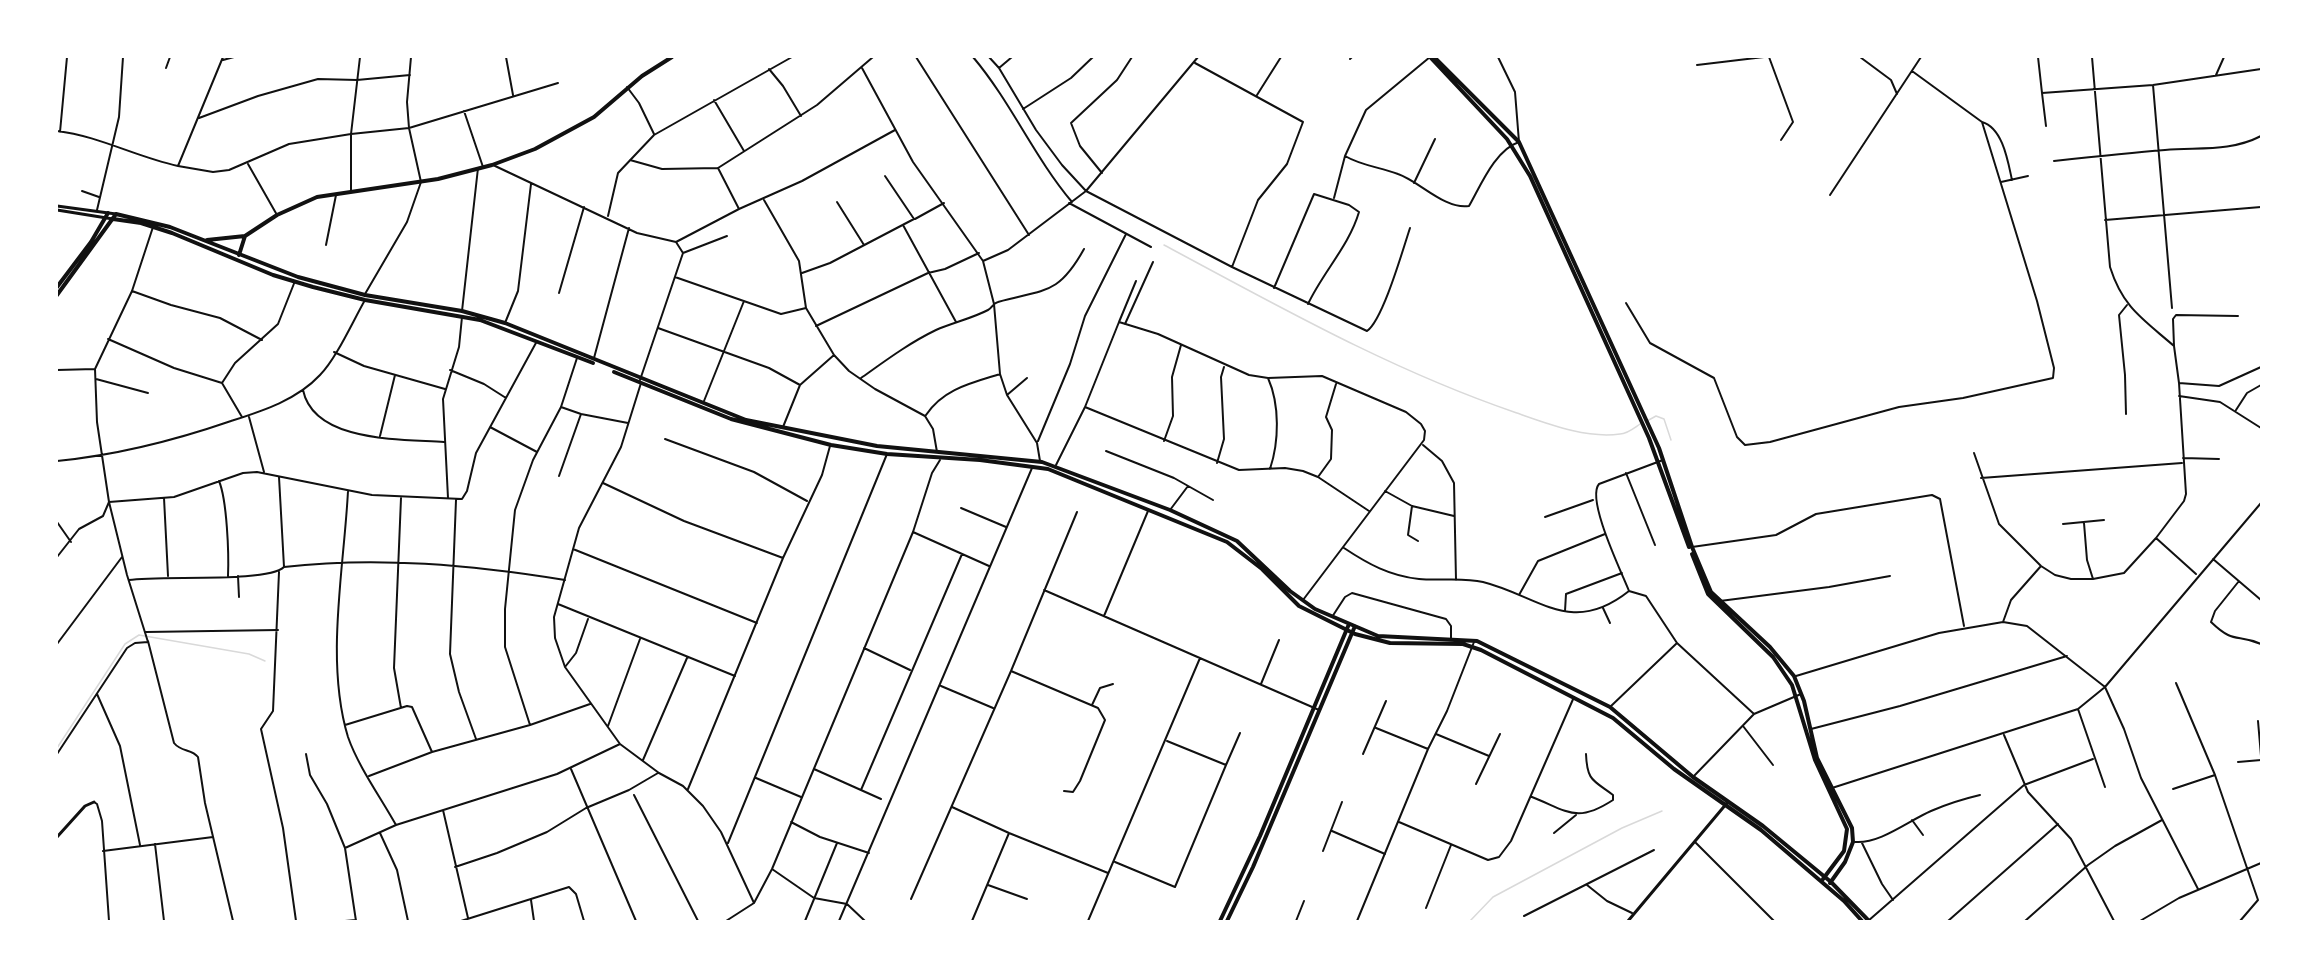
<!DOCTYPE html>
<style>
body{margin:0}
#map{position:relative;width:2318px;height:978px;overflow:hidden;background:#fff;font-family:Rubik,sans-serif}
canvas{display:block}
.frame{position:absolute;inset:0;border:58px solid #fff;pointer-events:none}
</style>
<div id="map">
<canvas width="2318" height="978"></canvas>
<div class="frame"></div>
</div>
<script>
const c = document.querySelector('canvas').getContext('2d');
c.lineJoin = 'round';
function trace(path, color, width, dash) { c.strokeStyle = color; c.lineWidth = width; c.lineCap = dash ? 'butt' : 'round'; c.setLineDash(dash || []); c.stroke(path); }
trace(new Path2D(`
 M 1164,245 C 1278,306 1391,370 1514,412 C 1546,423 1585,439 1620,434 C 1627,434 1634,428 1640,424
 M 1647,421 L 1656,416 L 1664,419 L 1671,440
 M 57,748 L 125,644 L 139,635 L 249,654 L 265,661
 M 1470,921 L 1493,897 L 1622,828 L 1662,811`), '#d9d9d9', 1.5);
trace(new Path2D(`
 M 223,57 L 178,166 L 213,172 L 229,170 L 289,144 L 351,134 L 351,191
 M 360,57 L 351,134 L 409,128 L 558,83
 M 506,57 L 513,95
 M 916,57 L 1029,235
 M 973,57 C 1011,102 1034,157 1072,202
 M 989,57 L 999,68 L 1036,130 L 1062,165 L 1086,191 L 1232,267
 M 1769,57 L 1793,122 L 1781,140
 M 1860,57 L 1891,80 L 1897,94
 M 2038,57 L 2042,93
 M 1350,59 L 1352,57
 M 223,60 L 234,57
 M 1195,63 L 1303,122 L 1287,164 L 1258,200 L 1232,267 L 1367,331 C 1383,320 1403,249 1410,228
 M 1697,65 L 1764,57
 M 166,68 L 170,57
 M 862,68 L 913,162 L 983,261 L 994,304 L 1000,374 L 1007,395 L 1037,443 L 1040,461
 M 999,68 L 1012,57
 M 769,69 L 783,86 L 801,116
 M 2216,75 L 2224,57
 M 2153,85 L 2172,308
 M 627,87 L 639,103 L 654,134
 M 1257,95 L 1281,57
 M 714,100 L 744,151
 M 1023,109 L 1071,78 L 1093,57
 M 464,111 L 483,167
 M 199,118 L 258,96 L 318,79 L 357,80 L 410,75
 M 1982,122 C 2003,128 2008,162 2012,180
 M 2046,126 L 2042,93 L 2153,85 L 2261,69
 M 57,131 C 99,136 136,157 178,166
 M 60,132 L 67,57
 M 1345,156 C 1362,166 1380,167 1398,174 C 1419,181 1445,210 1469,206 C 1481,185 1495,150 1519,142 L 1515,92 L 1498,57
 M 630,160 L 662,169 L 718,168 L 817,105 L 873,57
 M 2054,161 C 2091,157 2128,153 2165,150 C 2199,147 2230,152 2261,136
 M 248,164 L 277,215
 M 493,165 L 637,233 L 676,242 L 739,209 L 802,181 L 895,130
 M 718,168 L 739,209
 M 1102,173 L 1080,146 L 1071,123 L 1117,80 L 1132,57
 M 2001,182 L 2028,176
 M 1414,183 L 1435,139
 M 82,191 L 99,197
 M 1830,195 L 1921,57
 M 1334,198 L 1345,156 L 1366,110 L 1430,57
 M 764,200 L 799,261 L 806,308 L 834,355 L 849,371 L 875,389 L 925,416 L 933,429 L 937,452
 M 837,202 L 864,245
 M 1069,203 L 1151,247
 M 97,210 L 119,117 L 123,57
 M 608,216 L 618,173 L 654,135 L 792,57
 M 915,219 L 944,203
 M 2105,220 L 2261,207
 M 903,225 L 956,322
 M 326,245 L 336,195
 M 683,253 L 727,236
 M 983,261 L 1008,250 L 1086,191 L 1198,57
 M 802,273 L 830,263 L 914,219 L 885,176
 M 675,277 L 781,314 L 806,308
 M 1274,288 L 1314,194 L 1349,205 L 1359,212 C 1349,246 1323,272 1308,304
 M 132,291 L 171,305 L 220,318 L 262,340
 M 559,293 L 584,207
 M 365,294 L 407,222 L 421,182 L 409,128 L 407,102 L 411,57
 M 1626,303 L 1650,343 L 1714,378 L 1737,437 L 1745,445 L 1770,442 L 1899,407 L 1963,398 L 2053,378 L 2054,368 L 2037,301 L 1982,122 L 1912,71
 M 462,311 L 478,168
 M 1119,322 L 1136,281
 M 505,323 L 518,291 L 531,184
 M 1125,324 L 1153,262
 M 816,326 L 928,273 L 945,269 L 979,253
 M 658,328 L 769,368 L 800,385
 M 108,339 L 174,368 L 222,383
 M 2174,346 L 2173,319 L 2176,315 L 2238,316
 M 334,352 L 364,366 L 445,389
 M 594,358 L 629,228
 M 57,370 L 95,369
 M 450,370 L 484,384 L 506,398
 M 861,378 C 885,361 909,343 936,330 C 952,323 973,318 988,310 C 992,308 993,303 998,302 C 1044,289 1058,296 1084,249
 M 1268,378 C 1280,405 1279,442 1270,469
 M 96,379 L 148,393
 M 640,380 L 683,253 L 676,242
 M 641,383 L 621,447 L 579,528 L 554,617 L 555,638 L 565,667 L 620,744 L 659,773 L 683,786 L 703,806 L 721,832 L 754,903
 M 2179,383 L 2219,386 L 2261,367
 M 303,390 C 314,443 402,439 444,442
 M 1007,395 L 1027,378
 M 2179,396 L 2220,402 L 2261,428
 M 704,401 L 744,301
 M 561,407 L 581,414 L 628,423
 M 1085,407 L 1239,470 L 1285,468 L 1303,471 L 1318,477 L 1369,511
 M 2236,410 L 2247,393 L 2261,385
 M 2126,414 L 2125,375 L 2119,315 L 2127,305
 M 926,415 C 943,389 971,383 1000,374
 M 242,417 L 222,383 L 235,363 L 278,324 L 295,281
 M 249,417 L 264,472
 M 490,427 L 537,452
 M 783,427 L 800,385 L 834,355
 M 380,436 L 395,375
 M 665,439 L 754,472 L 807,501
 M 1038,441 L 1070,364 L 1085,316 L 1126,234
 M 1164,441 L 1173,416 L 1172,377 L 1181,345
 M 1423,445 L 1442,461 L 1454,483 L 1456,580
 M 1106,451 L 1174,478 L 1213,500
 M 1974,453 L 1999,524 L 2041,566 L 2055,575 L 2071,579 L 2093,579 L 2124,573 L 2156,538 L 2184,501 L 2186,494 L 2179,383 L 2174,346 C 2143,319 2123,308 2110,267 L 2092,57
 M 2183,458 L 2219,459
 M 1663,460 L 1599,484 C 1586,499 1621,571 1629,591 L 1646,596 L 1677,643 L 1754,714
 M 57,461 C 118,455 173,441 231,421 C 262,411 297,400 320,375 C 336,359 353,321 365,300
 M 1217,463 L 1224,439 L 1221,377 L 1224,367
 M 1056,465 L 1085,407 L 1119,322 L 1158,334 L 1249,375 L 1268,378 L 1322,376 L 1406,412 L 1421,424 L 1425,431 L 1424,440 L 1303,600
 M 1626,473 L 1655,545
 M 559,476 L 581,414
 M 279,477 L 284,567
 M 1318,477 L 1331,459 L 1332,430 L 1326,417 L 1336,384
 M 1981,478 L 2182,463
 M 219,481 C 227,500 229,554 228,576
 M 603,483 L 684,521 L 783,558
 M 348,491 C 344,569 325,661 348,737 C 358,766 381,798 396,825
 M 1385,491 L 1412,506 L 1454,516
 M 164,498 L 168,576
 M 448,498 L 443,399 L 459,347 L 462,317
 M 456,500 L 450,654 L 459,692 L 476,739
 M 1412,506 L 1408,535 L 1418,541
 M 961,508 L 1006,527
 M 1170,510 L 1188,486
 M 1545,517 L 1593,500
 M 57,522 L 71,542
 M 2084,523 L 2087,560 L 2093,579
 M 2063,524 L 2104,520
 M 913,532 L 989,566
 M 2156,538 L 2196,574
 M 1692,547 L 1776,535 L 1816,514 L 1932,495 L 1940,499 L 1964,626
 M 1344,548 C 1368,564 1390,576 1419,579 C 1440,581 1463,577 1483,582 C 1539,596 1571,637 1629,591
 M 573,549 L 757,623
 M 57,557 L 79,529 L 103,516 L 109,502 L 174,497 L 243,473 L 257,472 L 372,495 L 462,499 L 467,491 L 476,453 L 537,341
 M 2213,559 L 2261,600
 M 279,572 L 273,711 L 261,729 L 283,828 L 296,921
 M 238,576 L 239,597
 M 129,580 C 160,575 268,583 284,567 C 377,556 473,565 565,580
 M 2239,581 L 2215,611 L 2211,622 C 2235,645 2236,633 2261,644
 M 1044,590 L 1319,710
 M 1519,595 L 1538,561 L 1605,534
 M 1720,601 L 1829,587 L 1890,576
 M 558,604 L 735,676
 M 1603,608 L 1610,623
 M 1565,611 L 1566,594 L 1622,573
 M 1104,616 L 1148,511
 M 1332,617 L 1345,597 L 1352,593 L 1446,619 L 1451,626 L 1451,638
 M 2003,622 L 2011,600 L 2041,566
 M 146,632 L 278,630
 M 148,641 L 174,743 C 181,752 192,749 198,757 L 205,803 L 233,921
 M 57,644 L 122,557
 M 864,648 L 910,670
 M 565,667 L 576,653 L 588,619
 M 1011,671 L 1098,708 L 1105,720 L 1080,781 L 1073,792 L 1064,791
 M 1796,676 L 1939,633 L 2003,622 L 2027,626 L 2105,687 L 2124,729 L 2141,778 L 2198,889
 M 2176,683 L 2215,775 L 2258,900 L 2240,921
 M 1261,684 L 1279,640
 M 941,686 L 993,708
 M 97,694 L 120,746 L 140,845
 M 1092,705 L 1100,688 L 1113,684
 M 1610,707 L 1677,643
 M 401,708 L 394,668 L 401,498
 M 2078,709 L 2105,787
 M 2258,721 L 2261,756
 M 345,725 L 407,706 L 412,707 L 432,752
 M 530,725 L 505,647 L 505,609 L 515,510 L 533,460 L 561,407 L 577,358
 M 608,726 L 640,639
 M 1743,726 L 1773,765
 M 1376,728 L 1428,749
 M 1811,729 L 1900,706 L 2067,656
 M 1436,734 L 1489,756
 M 2004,735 L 2028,792 L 2071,839 L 2114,921
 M 1167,741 L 1226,765 L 1240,733
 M 57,754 L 127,648 L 135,643 L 148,642 L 127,575 L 109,502 L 97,422 L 95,369 L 132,291 L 153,227
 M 306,754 L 310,775 L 327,804 L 345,848 L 356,921
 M 1363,754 L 1386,701
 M 643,760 L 687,658
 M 2238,762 L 2261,760
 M 571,769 L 636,921
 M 814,769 L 881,799
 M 369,776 L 432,752 L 530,725 L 590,704
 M 1693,777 L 1754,714 L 1801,694
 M 756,778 L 801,797
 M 1476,784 L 1500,734
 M 1832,788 L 2078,709 L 2105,687 L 2261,503
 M 688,789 L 783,558 L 822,475 L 830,446
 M 2173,789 L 2215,775
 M 861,790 L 962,554
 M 634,795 L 698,921
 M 1532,797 C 1568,811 1576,824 1613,800 L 1613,795 C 1593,780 1587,781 1586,754
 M 94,802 L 97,804 L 102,821 L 109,921
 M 952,807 L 1009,833 L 1108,873
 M 443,810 L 468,918
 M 1912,820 L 1923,835
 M 791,822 L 820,837 L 869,853
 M 1399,822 L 1488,860 L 1499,857 L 1511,841 L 1574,697
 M 1332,831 L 1385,854
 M 380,833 L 397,870 L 408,921
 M 1554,833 L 1576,815
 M 1695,842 L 1774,921
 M 1855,842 C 1880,844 1908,821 1931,811 C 1947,804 1963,799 1980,795
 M 728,843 L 887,454
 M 1862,843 L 1882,884 L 1893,900
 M 155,844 L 164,921
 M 345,848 L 396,825 L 557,774 L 620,744
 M 103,851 L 213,837
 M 1323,851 L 1342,802
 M 1115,862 L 1175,887 L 1226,765
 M 455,867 L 497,853 L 547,832 L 586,808 L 629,790 L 658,773
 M 772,869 L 814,898 L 847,904 L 865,921
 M 988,885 L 1027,899
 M 1587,885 L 1607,901 L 1632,913
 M 911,899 L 1011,671 L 1077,512
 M 531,900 L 534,921
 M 1426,908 L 1451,845
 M 1524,916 L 1654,850
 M 345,921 L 356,920
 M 461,921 L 569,887 L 576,894 L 584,921
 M 726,921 L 754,903 L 772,869 L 913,532 L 932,473 L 940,460
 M 805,921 L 837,843
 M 839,921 L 1032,468
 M 972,921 L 1009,833
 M 1088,921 L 1200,658
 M 1296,921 L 1304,901
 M 1357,921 L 1428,749 L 1447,711 L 1474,642
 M 1868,921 L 2024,785 L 2093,759
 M 1948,921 L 2058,824
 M 2025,921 L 2088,865 L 2115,846 L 2162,820
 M 2140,921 L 2179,898 L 2261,863`), '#111', 2);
trace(new Path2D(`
 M 57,206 L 116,214
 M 57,210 L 113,219
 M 57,837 L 85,806 L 94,802
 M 1628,921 L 1727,803`), '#111', 3);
trace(new Path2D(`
 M 1430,57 L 1507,139 L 1530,176 L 1649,438 L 1689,547
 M 1434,57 L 1519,142 L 1659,448 L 1692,547 L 1711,592 L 1770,647 L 1794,676 L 1804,701 L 1817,758 L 1852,828 L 1853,842 L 1845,862 L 1830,883
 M 113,219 L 141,223 L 172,233 L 273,275 L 313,287 L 365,300 L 480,320 L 593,363
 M 207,240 L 245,236
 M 239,255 L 245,236 L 277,215 L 317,197 L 438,179 L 492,165 L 535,149 L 594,117 L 642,76 L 672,57
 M 57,287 L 91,242 L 108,213
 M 57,295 L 116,214 L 170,227 L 298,277 L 365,295 L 462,311 L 505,323 L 746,420 L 877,446 L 1042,462 L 1170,510 L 1237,541 L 1290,591 L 1315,609 L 1378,636 L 1477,641 L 1610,707 L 1693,777 L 1763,826 L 1831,882 L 1869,921
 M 614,372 L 731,419 L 831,445 L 887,454 L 980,460 L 1048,469 L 1227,542 L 1262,569 L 1299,606 L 1355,634 L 1390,643 L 1463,644 L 1481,650 L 1613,718 L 1674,769 L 1761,830 L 1844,901 L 1862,921
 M 1692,554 L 1708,594 L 1773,657 L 1792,685 L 1815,760 L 1847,829 L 1844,851 L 1823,879
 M 1220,921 L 1260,836 L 1349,624
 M 1227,921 L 1253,867 L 1355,626`), '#111', 4);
</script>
